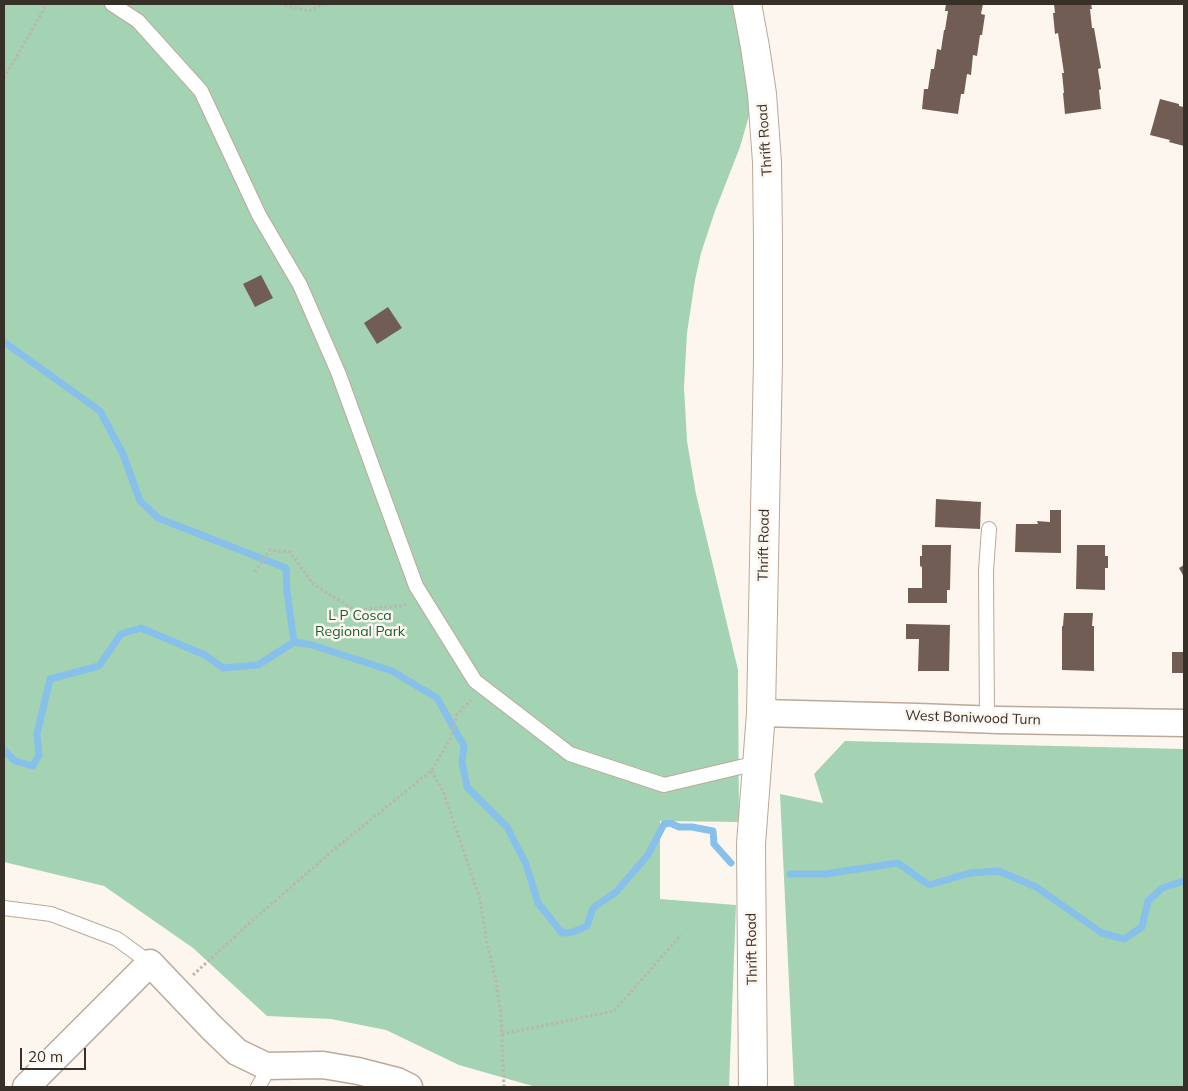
<!DOCTYPE html>
<style>
body{margin:0}
#map{position:relative;width:1188px;height:1091px;overflow:hidden;background:#fdf6ef;font-family:Mulish,sans-serif}
canvas{display:block}
.frame{position:absolute;inset:0;border:5px solid #373029;pointer-events:none}
.scale{position:absolute;left:20px;top:1048px;width:66px;height:22px;box-sizing:border-box;border:2px solid #373029;border-top:0;padding-left:6px;font-size:15px;line-height:18px;white-space:nowrap;color:#373029;-webkit-text-stroke:4px #fdf6ef;paint-order:stroke}
</style>
<div id="map">
<canvas width="1188" height="1091"></canvas>
<div class="frame"></div>
<div class="scale">20 m</div>
</div>
<script>
const c = document.querySelector('canvas').getContext('2d');
c.lineJoin = 'round';
function fillPath(path, color) { c.fillStyle = color; c.fill(path, 'evenodd'); }
function trace(path, color, width, dash) { c.strokeStyle = color; c.lineWidth = width; c.lineCap = dash ? 'butt' : 'round'; c.setLineDash(dash || []); c.stroke(path); }
function write(font, color, halo, rows, align = 'center') {
  c.font = font + ' Mulish,sans-serif'; c.lineWidth = 5; c.setLineDash([]); c.textBaseline = 'middle'; c.strokeStyle = halo; c.fillStyle = color; for (const [text, x, y, turn = 0] of rows) {
    c.save(); c.translate(x, y); c.rotate((+turn || 0) * Math.PI / 180); c.textAlign = isNaN(turn) ? turn : align; if (halo) c.strokeText(text, 0, 0); c.fillText(text, 0, 0); c.restore();
  }
}
fillPath(new Path2D(`
 M 4,4 L 735,4 L 755,95 L 740,147 L 715,211 L 701,253 L 695,280 L 687,333 L 684,387 L 687,441 L 696,494 L 738,670 L 739,822 L 660,821 L 660,899 L 736,905 L 729,1087 L 536,1087 L 459,1065 L 386,1030 L 331,1019 L 267,1016 L 193,948 L 104,886 L 4,862 Z
 M 845,741 L 1184,749 L 1184,1087 L 794,1087 L 780,794 L 823,803 L 814,774 Z`), '#a3d3b3');
trace(new Path2D(`
 M 4,342 L 100,411 L 123,454 L 140,501 L 158,518 L 286,568 L 287,592 L 294,642 L 312,645 L 392,671 L 437,698 L 464,746 L 462,762 L 467,787 L 507,827 L 526,864 L 538,903 L 562,933 L 573,932 L 587,926 L 593,908 L 616,892 L 648,855 L 664,824 L 670,823 L 679,827 L 692,827 L 713,831 L 714,844 L 731,863
 M 4,750 L 15,761 L 33,766 L 39,755 L 37,734 L 50,679 L 99,666 L 121,634 L 141,628 L 205,655 L 223,668 L 258,665 L 294,642
 M 790,874 L 825,874 L 898,863 L 929,885 L 970,873 L 999,871 L 1036,887 L 1102,933 L 1124,939 L 1142,927 L 1148,901 L 1162,888 L 1184,881`), '#87c0ea', 7);
fillPath(new Path2D(`
 M 946,4 L 983,4 L 981,14 L 985,15 L 982,35 L 980,35 L 977,56 L 973,55 L 971,75 L 967,74 L 964,94 L 961,94 L 958,114 L 922,109 L 924,89 L 928,89 L 931,69 L 934,69 L 937,49 L 941,50 L 944,30 L 945,30 L 948,11 L 945,11 Z
 M 1054,4 L 1091,4 L 1092,9 L 1090,9 L 1092,28 L 1094,28 L 1101,68 L 1098,69 L 1101,89 L 1099,90 L 1101,109 L 1065,114 L 1063,93 L 1064,93 L 1062,73 L 1064,73 L 1058,33 L 1055,34 L 1053,13 L 1055,13 Z
 M 1160,99 L 1179,104 L 1179,106 L 1184,107 L 1184,146 L 1169,142 L 1170,140 L 1150,135 Z
 M 261,275 L 273,298 L 255,307 L 243,284 Z
 M 388,307 L 402,328 L 377,344 L 364,323 Z
 M 936,499 L 981,502 L 980,529 L 935,527 Z
 M 1050,510 L 1061,510 L 1061,553 L 1015,552 L 1016,524 L 1038,524 L 1037,521 L 1050,522 Z
 M 922,545 L 951,545 L 950,590 L 947,590 L 947,603 L 908,603 L 908,588 L 922,588 L 922,567 L 920,566 L 920,556 L 922,556 Z
 M 1077,545 L 1105,545 L 1105,556 L 1108,556 L 1108,568 L 1105,568 L 1105,590 L 1076,589 Z
 M 1184,565 L 1184,577 L 1179,568 Z
 M 1064,613 L 1093,613 L 1092,626 L 1094,626 L 1094,671 L 1062,670 L 1062,626 L 1063,626 Z
 M 906,624 L 950,625 L 949,671 L 918,671 L 919,639 L 906,639 Z
 M 1172,652 L 1184,652 L 1184,673 L 1172,673 Z`), '#715d53');
const lane = new Path2D(`
 M 112,4 L 138,21 L 201,91 L 259,215 L 300,285 L 338,372 L 416,586 L 475,681 L 570,754 L 664,785 L 757,763
 M 987,720 L 986,571 L 989,529
 M 4,908 L 51,914 L 117,939 L 150,963
 M 258,1087 L 270,1066`);
const street = new Path2D(`
 M 761,713 L 917,717 L 998,720 L 1184,723
 M 26,1087 L 150,963 L 212,1028 L 237,1052 L 266,1066 L 323,1065 L 358,1071 L 397,1081 L 409,1087`);
const secondary = new Path2D(`
 M 747,4 L 755,47 L 762,94 L 767,162 L 768,240 L 768,359 L 761,713 L 751,844 L 753,1087`);
trace(lane, '#bba999', 16);
trace(street, '#bba999', 29);
trace(secondary, '#bba999', 30);
trace(new Path2D(`
 M 280,4 L 308,11 L 324,4
 M 4,78 L 47,4
 M 255,572 L 270,550 L 290,552 L 313,584 L 355,610 L 400,606 L 407,604
 M 431,771 L 443,791 L 480,899 L 487,943 L 496,981 L 501,1015 L 504,1087
 M 193,975 L 253,920 L 343,842 L 431,771 L 451,738 L 457,714 L 471,700
 M 502,1034 L 614,1011 L 681,935`), '#bcb5ae', 3, [2.5, 2.5]);
trace(lane, '#fff', 14);
trace(street, '#fff', 26);
trace(secondary, '#fff', 28);
write('14px', '#373029', '#fdf6ef', [
 ["Thrift Road",765,140,-94],
 ["Thrift Road",764,545,-89],
 ["West Boniwood Turn",973,718,2],
 ["Thrift Road",752,949,-91]
]);
write('14px', '#185e3a', '#fdf6ef', [
 ["L P Cosca",360,616],
 ["Regional Park",360,632]
]);
</script>
